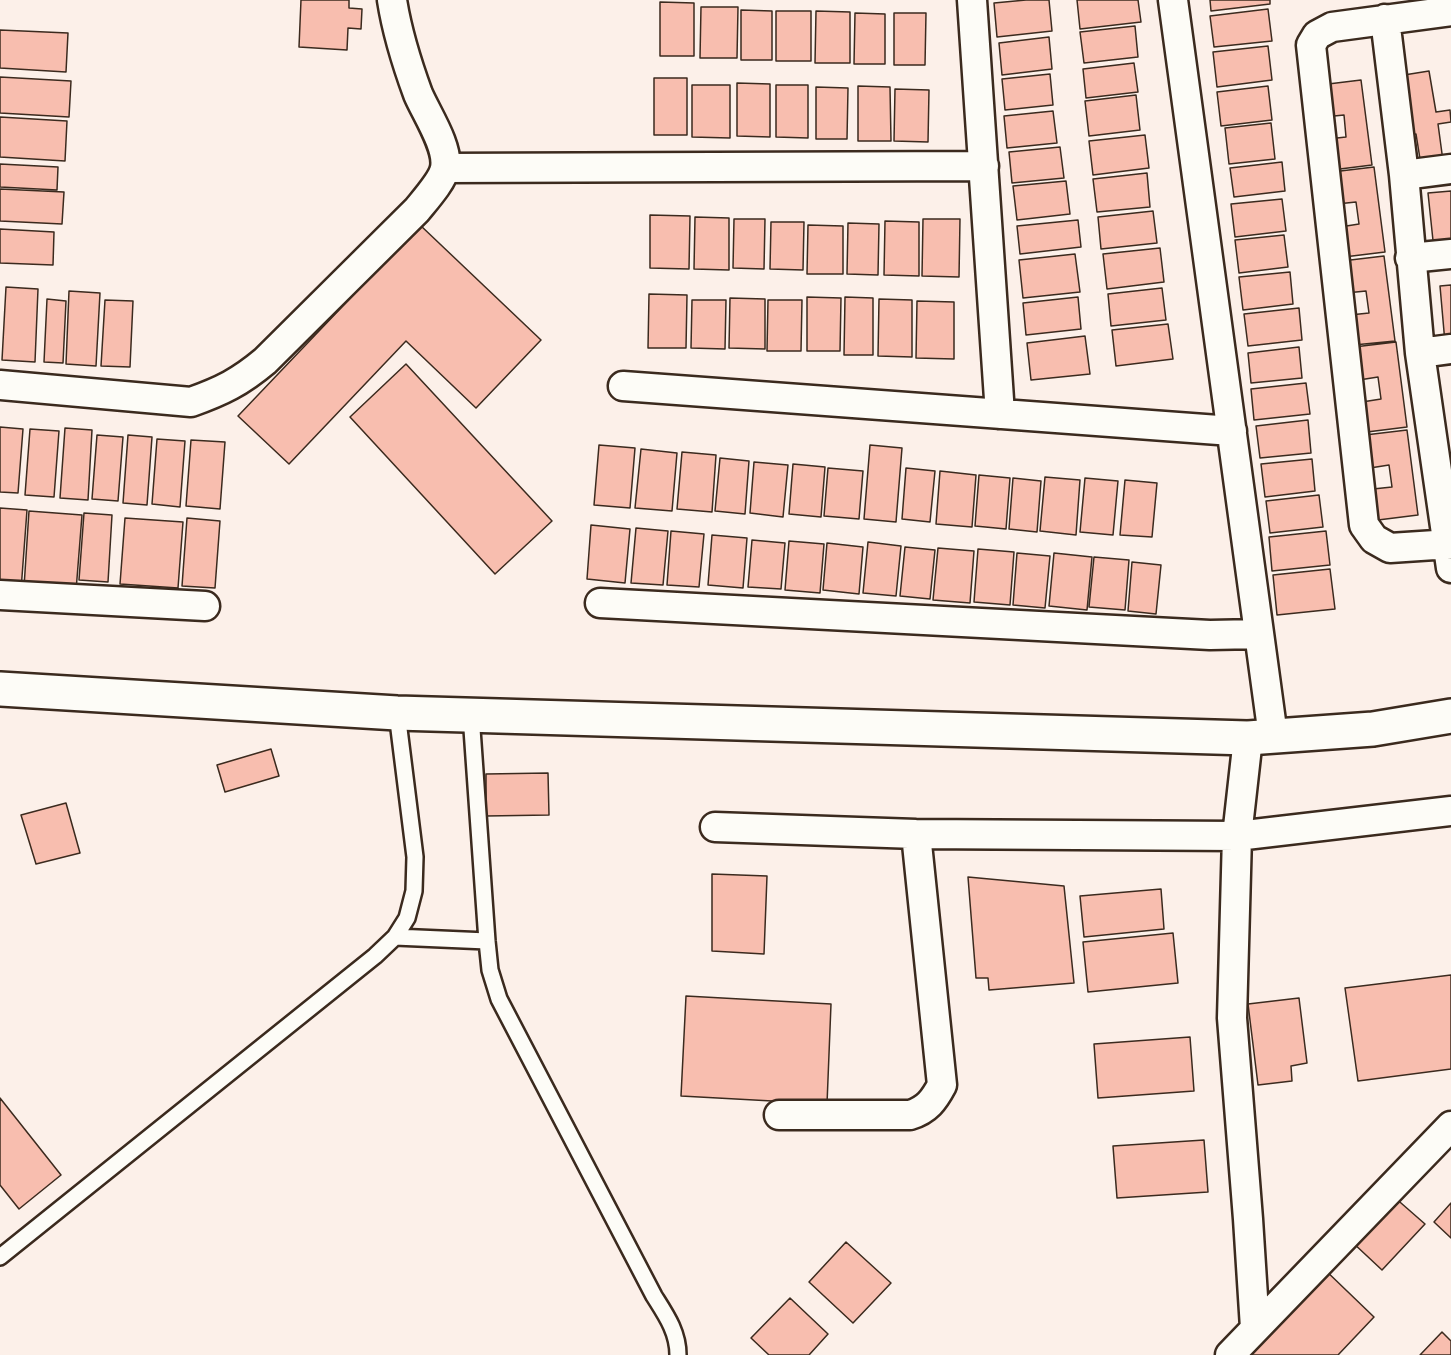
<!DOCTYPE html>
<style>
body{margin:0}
canvas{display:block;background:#fcf0e9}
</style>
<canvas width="1451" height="1355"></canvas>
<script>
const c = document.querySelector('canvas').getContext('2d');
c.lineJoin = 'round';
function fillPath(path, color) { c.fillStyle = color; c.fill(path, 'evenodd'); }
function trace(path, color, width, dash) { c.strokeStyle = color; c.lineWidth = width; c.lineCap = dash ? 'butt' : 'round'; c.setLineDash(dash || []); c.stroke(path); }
const building = new Path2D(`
 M 301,0 L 349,0 L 349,8 L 362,9 L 361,29 L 348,28 L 347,50 L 299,47 Z
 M 1026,0 L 1049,0 L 1052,31 L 997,37 L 994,3 Z
 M 1077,0 L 1138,0 L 1141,22 L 1080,29 Z
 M 1210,0 L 1270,0 L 1270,4 L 1211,11 Z
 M 660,2 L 694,3 L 694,56 L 660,56 Z
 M 701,7 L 738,7 L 737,58 L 700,58 Z
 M 1268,9 L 1272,41 L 1214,47 L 1210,16 Z
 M 741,10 L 772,11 L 772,60 L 741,60 Z
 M 776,11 L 811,11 L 811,61 L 776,61 Z
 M 816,11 L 850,12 L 850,63 L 815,63 Z
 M 855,13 L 885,14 L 885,64 L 854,64 Z
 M 894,13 L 926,13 L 925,65 L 894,65 Z
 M 1135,26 L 1138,57 L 1084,63 L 1080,32 Z
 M 0,30 L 68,33 L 66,72 L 0,68 Z
 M 1049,37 L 1052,69 L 1002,75 L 999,43 Z
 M 1268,46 L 1272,80 L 1217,87 L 1213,52 Z
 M 1134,63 L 1138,92 L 1086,98 L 1083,69 Z
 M 1429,71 L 1436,112 L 1450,110 L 1451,122 L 1438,124 L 1443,161 L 1421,165 L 1416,134 L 1404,136 L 1404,75 Z
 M 1050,74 L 1053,105 L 1005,110 L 1002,79 Z
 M 0,77 L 71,81 L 69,117 L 0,113 Z
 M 654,78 L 687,78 L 687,135 L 654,135 Z
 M 1361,80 L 1372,165 L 1332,170 L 1328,139 L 1346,137 L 1344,115 L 1324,117 L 1320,85 Z
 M 737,83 L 770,84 L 770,137 L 737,136 Z
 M 692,85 L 730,85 L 730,138 L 692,137 Z
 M 776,85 L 808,85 L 808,138 L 776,137 Z
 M 858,86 L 890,87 L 891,141 L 858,141 Z
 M 1268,86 L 1272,120 L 1221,126 L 1217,92 Z
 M 816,87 L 848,88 L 847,139 L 816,139 Z
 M 895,89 L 929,90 L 928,142 L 894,141 Z
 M 1136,95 L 1140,130 L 1089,136 L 1085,101 Z
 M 1053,111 L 1057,143 L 1007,148 L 1004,116 Z
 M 0,117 L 67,121 L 65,161 L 0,157 Z
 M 1271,123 L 1275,159 L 1229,164 L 1225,128 Z
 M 1145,135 L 1149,168 L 1093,175 L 1089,141 Z
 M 1060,147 L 1064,178 L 1012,183 L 1009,152 Z
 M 1282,162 L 1285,191 L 1234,197 L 1230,168 Z
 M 0,164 L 58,167 L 57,190 L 0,187 Z
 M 1374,167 L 1385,252 L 1344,257 L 1340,227 L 1359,224 L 1356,202 L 1337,204 L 1332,172 Z
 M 1147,173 L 1150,207 L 1097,212 L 1093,179 Z
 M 1066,181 L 1070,214 L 1017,220 L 1013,186 Z
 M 0,189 L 64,192 L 62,224 L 0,221 Z
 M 1451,191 L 1451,249 L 1434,250 L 1428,193 Z
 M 1282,199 L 1286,231 L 1235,237 L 1231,204 Z
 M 1153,211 L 1157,243 L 1101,249 L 1098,217 Z
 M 650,215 L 690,216 L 689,269 L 650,268 Z
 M 695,217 L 729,218 L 729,270 L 694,269 Z
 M 734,219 L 765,219 L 764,269 L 733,268 Z
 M 923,219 L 960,219 L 959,277 L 922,276 Z
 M 1078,220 L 1081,247 L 1020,254 L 1017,226 Z
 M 885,221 L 919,222 L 919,276 L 884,275 Z
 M 771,222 L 804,222 L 803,270 L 770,269 Z
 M 848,223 L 879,224 L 878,275 L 847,274 Z
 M 420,225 L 541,340 L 476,408 L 406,341 L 289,464 L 238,416 Z
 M 808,225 L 843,226 L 843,274 L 807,274 Z
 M 0,229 L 54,232 L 53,265 L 0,263 Z
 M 1284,235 L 1288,267 L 1239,273 L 1235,240 Z
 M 1160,248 L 1164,282 L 1107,289 L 1103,254 Z
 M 1075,254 L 1080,292 L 1023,298 L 1019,260 Z
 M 1384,256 L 1395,341 L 1354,345 L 1350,315 L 1369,313 L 1366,291 L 1346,293 L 1342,261 Z
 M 1290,272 L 1293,304 L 1243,310 L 1239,277 Z
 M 1451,285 L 1451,343 L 1445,343 L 1440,286 Z
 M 6,287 L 38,289 L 35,362 L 2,360 Z
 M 1162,288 L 1166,320 L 1111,326 L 1108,294 Z
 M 69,291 L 100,293 L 96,366 L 66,364 Z
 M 649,294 L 687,295 L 686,348 L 648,348 Z
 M 807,297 L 841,298 L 840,351 L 807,351 Z
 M 845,297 L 873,298 L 873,355 L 844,355 Z
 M 1078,297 L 1081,329 L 1026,335 L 1023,303 Z
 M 730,298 L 765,299 L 765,349 L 729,348 Z
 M 47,299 L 66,301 L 63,363 L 44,362 Z
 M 879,299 L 912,300 L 912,357 L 878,356 Z
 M 105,300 L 133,301 L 130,367 L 101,366 Z
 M 692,300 L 726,300 L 725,349 L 691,348 Z
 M 768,300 L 802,300 L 801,351 L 767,351 Z
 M 917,301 L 954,302 L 954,359 L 916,358 Z
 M 1299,308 L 1302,340 L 1248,346 L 1244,314 Z
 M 1168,324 L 1173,359 L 1116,366 L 1112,330 Z
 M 1085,336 L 1090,374 L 1031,380 L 1027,343 Z
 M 1396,342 L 1407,427 L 1367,432 L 1362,402 L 1381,399 L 1378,377 L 1359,380 L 1354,347 Z
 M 1299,347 L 1302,378 L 1251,383 L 1248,353 Z
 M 406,364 L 552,521 L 495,574 L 350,417 Z
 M 1306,383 L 1310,414 L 1254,420 L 1251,389 Z
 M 1308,420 L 1311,453 L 1260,458 L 1256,426 Z
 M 0,427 L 23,429 L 18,493 L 0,492 Z
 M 65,428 L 92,430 L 88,500 L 60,498 Z
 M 30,429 L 59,431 L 54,497 L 25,495 Z
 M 1407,430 L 1418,515 L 1378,520 L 1373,489 L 1392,487 L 1389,465 L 1370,468 L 1365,435 Z
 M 97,435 L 123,437 L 118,501 L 92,499 Z
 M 128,435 L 152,437 L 147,505 L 123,503 Z
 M 157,439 L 185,441 L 180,507 L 152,504 Z
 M 191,440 L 225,442 L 220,509 L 186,506 Z
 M 599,445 L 635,448 L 630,508 L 594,505 Z
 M 870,445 L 902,448 L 896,522 L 864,519 Z
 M 641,449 L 677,453 L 672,511 L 635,508 Z
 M 682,452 L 716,455 L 712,512 L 677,509 Z
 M 720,458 L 749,461 L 745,514 L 715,511 Z
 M 1312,459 L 1315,491 L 1265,497 L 1261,464 Z
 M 754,462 L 788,465 L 783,517 L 750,513 Z
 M 793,464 L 825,467 L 821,517 L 789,514 Z
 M 828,468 L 863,471 L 859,519 L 824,516 Z
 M 906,468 L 935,471 L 930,522 L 902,519 Z
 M 940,471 L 976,475 L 972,527 L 936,524 Z
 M 979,475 L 1010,478 L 1006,529 L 975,526 Z
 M 1045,477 L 1080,480 L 1076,535 L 1040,531 Z
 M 1013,478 L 1041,481 L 1037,532 L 1009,529 Z
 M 1085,478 L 1118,481 L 1113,535 L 1080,532 Z
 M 1125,480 L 1157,483 L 1152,537 L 1120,535 Z
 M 1319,495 L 1323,527 L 1270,533 L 1266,501 Z
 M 0,508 L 27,510 L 21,590 L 0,589 Z
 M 29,511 L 82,515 L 76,591 L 24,587 Z
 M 84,513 L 112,515 L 108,582 L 79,580 Z
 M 125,518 L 183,522 L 178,588 L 120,584 Z
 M 187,518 L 220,521 L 215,588 L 182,586 Z
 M 591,525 L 630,529 L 625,583 L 587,579 Z
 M 636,528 L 668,531 L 663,585 L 631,583 Z
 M 671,531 L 704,534 L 699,587 L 667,585 Z
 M 1326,531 L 1330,565 L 1272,571 L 1269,537 Z
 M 712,535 L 747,538 L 743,588 L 708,585 Z
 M 752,540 L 785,543 L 781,589 L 748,587 Z
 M 789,541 L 824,544 L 820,593 L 785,590 Z
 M 868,542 L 901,546 L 896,596 L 863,593 Z
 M 827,543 L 863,547 L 859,594 L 823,590 Z
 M 905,547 L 935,550 L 930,599 L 900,596 Z
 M 938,548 L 974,551 L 970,603 L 933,600 Z
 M 978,549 L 1014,552 L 1010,605 L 974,602 Z
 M 1017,553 L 1050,556 L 1045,608 L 1013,605 Z
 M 1054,553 L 1092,557 L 1087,610 L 1049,606 Z
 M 1094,557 L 1129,560 L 1125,610 L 1089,607 Z
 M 1132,562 L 1161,565 L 1156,614 L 1128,611 Z
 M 1330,569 L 1335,609 L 1277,615 L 1273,575 Z
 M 271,749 L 279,776 L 225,792 L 217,765 Z
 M 548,773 L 549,815 L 486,816 L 486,774 Z
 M 66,803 L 80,853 L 36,864 L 21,815 Z
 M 712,874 L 767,876 L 764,954 L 712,951 Z
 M 968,877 L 1064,886 L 1074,983 L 989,990 L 988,978 L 976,978 Z
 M 1161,889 L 1164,929 L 1084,937 L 1080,896 Z
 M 1173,933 L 1178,983 L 1088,992 L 1083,942 Z
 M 1451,975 L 1451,1069 L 1358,1081 L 1345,988 Z
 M 686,996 L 831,1004 L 827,1104 L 681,1096 Z
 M 1299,998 L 1307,1063 L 1291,1066 L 1292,1081 L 1258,1085 L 1248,1004 Z
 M 1190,1037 L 1194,1091 L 1098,1098 L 1094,1044 Z
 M 0,1098 L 61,1175 L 19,1209 L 0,1185 Z
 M 1204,1140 L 1208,1192 L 1117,1198 L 1113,1146 Z
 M 1393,1196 L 1425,1224 L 1382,1270 L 1351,1241 Z
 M 1451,1203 L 1451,1238 L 1434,1222 Z
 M 846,1242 L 891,1283 L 853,1323 L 809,1282 Z
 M 1321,1266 L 1374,1317 L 1338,1355 L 1238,1355 Z
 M 790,1298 L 828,1334 L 809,1355 L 769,1355 L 751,1338 Z
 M 1442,1332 L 1451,1341 L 1451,1355 L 1420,1355 Z`);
fillPath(building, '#f8beaf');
trace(building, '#3b2a1e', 1.5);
const service = new Path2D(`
 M 471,715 L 487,941 L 490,970 L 499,999 L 654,1296 C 666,1315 678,1332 678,1355
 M 395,937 L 487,941
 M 0,1257 L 375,956 L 395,937 L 407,918 L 414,891 L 415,857 L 397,713`);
const minor = new Path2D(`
 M 972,0 L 1000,414
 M 1173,0 L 1273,736
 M 1451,11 L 1332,27 L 1317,35 L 1311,45 L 1364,525 L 1374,539 L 1390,548 L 1451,544
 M 1385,19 L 1404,175 L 1420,353 L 1451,568
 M 445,168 L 984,166
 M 1404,175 L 1451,169
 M 1410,258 L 1451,254
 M 1420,353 L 1451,349
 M 0,385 L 191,402 C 222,391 240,382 265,361 L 417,210 C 425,200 443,180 445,168 C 449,147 426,113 418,94 C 407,64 397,32 392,0
 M 623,386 L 1232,431
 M 0,595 L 205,606
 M 600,603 L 1210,635 L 1259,634
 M 1248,738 L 1237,836 L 1232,1018 L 1248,1219 L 1255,1328
 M 715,827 L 916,834 L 1237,836 L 1451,811
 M 779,1115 L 910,1115 C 927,1110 934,1100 942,1085 L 916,834
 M 1230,1355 L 1451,1126`);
const tertiary = new Path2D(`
 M 0,689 L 397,713 L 1248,738 L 1373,729 L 1451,716`);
trace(service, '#3b2a1e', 20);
trace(minor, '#3b2a1e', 33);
trace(tertiary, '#3b2a1e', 38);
trace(service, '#fdfcf7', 15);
trace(minor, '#fdfcf7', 28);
trace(tertiary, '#fdfcf7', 33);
</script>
